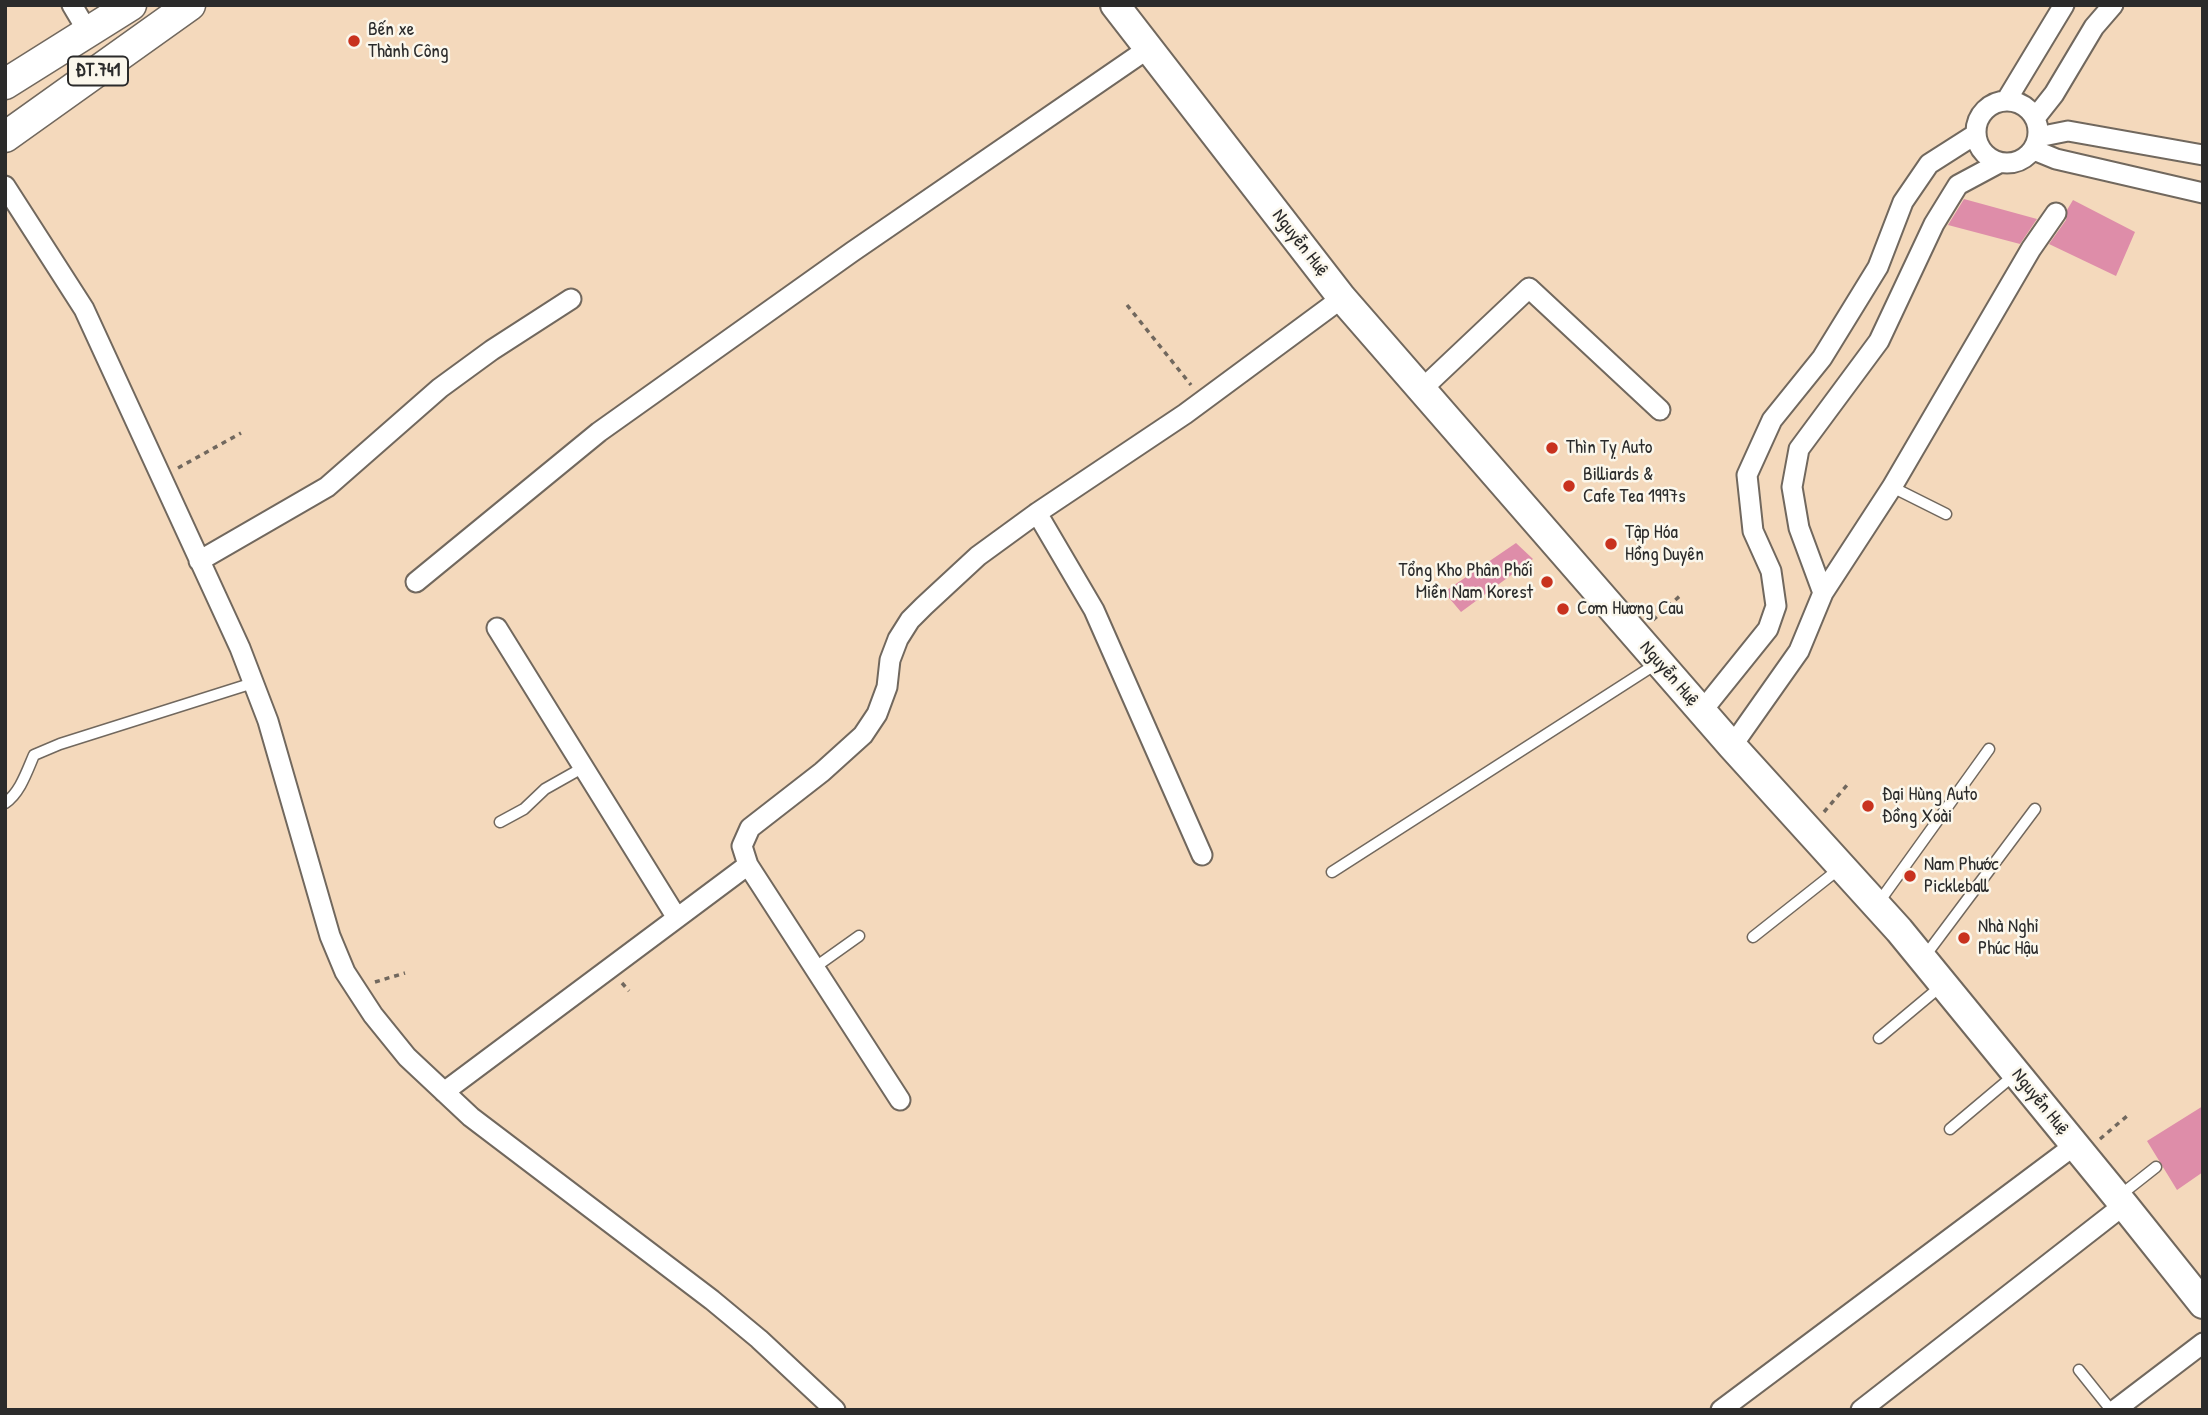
<!DOCTYPE html>
<meta charset="utf-8">
<style>
body{margin:0}
#map{position:relative;width:2208px;height:1415px;overflow:hidden;background:#f4d9bc;font-family:"Patrick Hand",sans-serif}
canvas{display:block}
.frame{position:absolute;inset:0;border:7px solid #2b2b2b;pointer-events:none}
</style>
<div id="map">
<canvas width="2208" height="1415"></canvas>
<div class="frame"></div>
</div>
<script>
const c = document.querySelector('canvas').getContext('2d');
c.lineJoin = 'round';
function fillPath(path, color) { c.fillStyle = color; c.fill(path, 'evenodd'); }
function trace(path, color, width, dash) { c.strokeStyle = color; c.lineWidth = width; c.lineCap = dash ? 'butt' : 'round'; c.setLineDash(dash || []); c.stroke(path); }
function write(font, color, halo, rows, align = 'center') {
  c.font = font + ' "Patrick Hand",sans-serif'; c.lineWidth = 5; c.setLineDash([]); c.textBaseline = 'middle'; c.strokeStyle = halo; c.fillStyle = color; for (const [text, x, y, turn = 0] of rows) {
    c.save(); c.translate(x, y); c.rotate((+turn || 0) * Math.PI / 180); c.textAlign = isNaN(turn) ? turn : align; if (halo) c.strokeText(text, 0, 0); c.fillText(text, 0, 0); c.restore();
  }
}
fillPath(new Path2D(`
 M 1964,199 L 2037,219 L 2020,244 L 1948,225 Z
 M 2073,200 L 2135,232 L 2116,276 L 2049,244 L 2066,220 L 2067,210 Z
 M 1516,543 L 1533,559 L 1461,612 L 1444,592 Z
 M 2203,1106 L 2203,1172 L 2177,1190 L 2147,1141 Z`), '#de8da9');
const lane = new Path2D(`
 M 1892,487 L 1946,514
 M 5,803 C 20,793 27,771 34,755 L 60,744 L 253,683
 M 500,822 L 524,809 L 545,789 L 584,767
 M 1332,872 L 1656,664
 M 1879,902 L 1989,749
 M 1753,937 L 1839,869
 M 1925,956 L 2035,809
 M 814,968 L 859,936
 M 1879,1038 L 1940,987
 M 1950,1129 L 2013,1076
 M 2118,1197 L 2156,1167
 M 2079,1370 L 2111,1410`);
const street = new Path2D(`
 M 72,5 L 88,32
 M1976 132a31 31 0 1 1 62 0a31 31 0 1 1-62 0Z
 M 2006,101 L 2064,5
 M 2035,118 L 2054,94 L 2094,27 L 2113,5
 M 2038,137 L 2068,131 L 2203,155
 M 2034,150 L 2056,159 L 2203,193
 M 5,186 L 84,309 L 240,648 L 268,721 L 330,936 L 345,972 L 373,1015 L 407,1057 L 471,1117 L 712,1300 L 759,1339 L 835,1410
 M 1421,390 L 1529,288 L 1660,410
 M 1037,513 L 1094,610 L 1202,855
 M 199,561 L 327,487 L 440,388 L 492,350 L 571,299
 M 416,582 L 599,432 L 852,252 L 1149,48
 M 1823,593 L 1892,487 L 2031,249 L 2056,213
 M 497,628 L 677,918
 M 1702,711 L 1768,629 L 1776,606 L 1771,571 L 1753,531 L 1747,475 L 1772,420 L 1822,358 L 1878,267 L 1903,202 L 1929,164 L 1976,134
 M 1732,746 L 1799,651 L 1823,593 L 1799,528 L 1792,487 L 1799,449 L 1879,341 L 1934,224 L 1958,185 L 1999,163
 M 444,1092 L 748,865
 M 900,1100 L 748,865 L 742,846 L 750,828 L 822,772 L 863,735 L 877,714 L 887,687 L 890,660 L 898,639 L 910,620 L 924,606 L 978,556 L 1037,513 L 1185,414 L 1342,298
 M 1721,1410 L 2075,1145
 M 1861,1410 L 2124,1205
 M 2115,1410 L 2203,1343`);
const secondary = new Path2D(`
 M 1115,5 L 1342,298 L 1732,746 L 1899,930 L 2124,1205 L 2203,1304`);
const primary = new Path2D(`
 M 5,84 L 131,5
 M 5,137 L 190,5`);
trace(lane, '#71685e', 13);
trace(street, '#71685e', 23);
trace(secondary, '#71685e', 32);
trace(primary, '#71685e', 33);
trace(new Path2D(`
 M 1127,305 L 1191,385
 M 178,468 L 241,433
 M 1653,620 L 1682,594
 M 1824,812 L 1848,784
 M 375,982 L 405,973
 M 622,983 L 629,991
 M 2100,1139 L 2127,1116`), '#71685e', 3.5, [5, 5]);
trace(lane, '#fff', 10);
trace(street, '#fff', 19);
trace(secondary, '#fff', 28);
trace(primary, '#fff', 30);
for (const [x, y, r, color] of [
 [354,41,7,"#c8321e"],
 [1552,448,7,"#c8321e"],
 [1569,486,7,"#c8321e"],
 [1611,544,7,"#c8321e"],
 [1547,582,7,"#c8321e"],
 [1563,609,7,"#c8321e"],
 [1868,806,7,"#c8321e"],
 [1910,876,7,"#c8321e"],
 [1964,938,7,"#c8321e"]
]) { const dot = new Path2D(); dot.arc(x, y, r, 0, 2 * Math.PI); c.fillStyle = color; c.fill(dot); trace(dot, '#fbf7ec', 2.5); }
for (const [x, y, w] of [
 [98,71,60]
]) { const box = new Path2D(); box.roundRect(x - w / 2, y - 14.5, w, 29, 5); c.fillStyle = '#fbf7ec'; c.fill(box); trace(box, '#2b2b2b', 2); }
write('bold 18px', '#2b2b2b', null, [
 ["ĐT.741",98,71]
]);
write('19px', '#2b2b2b', '#fbf7ec', [
 ["Bến xe",368,30],
 ["Thành Công",368,52],
 ["Thìn Tỵ Auto",1566,448],
 ["Billiards &",1583,475],
 ["Cafe Tea 1997s",1583,497],
 ["Tập Hóa",1625,533],
 ["Hồng Duyên",1625,555],
 ["Tổng Kho Phân Phối",1533,571,"right"],
 ["Miền Nam Korest",1533,593,"right"],
 ["Cơm Hương Cau",1577,609],
 ["Đại Hùng Auto",1882,795],
 ["Đồng Xoài",1882,817],
 ["Nam Phước",1924,865],
 ["Pickleball",1924,887],
 ["Nhà Nghỉ",1978,927],
 ["Phúc Hậu",1978,949]
], 'left');
write('19px', '#2b2b2b', '#fbf7ec', [
 ["Nguyễn Huệ",1300,243,52],
 ["Nguyễn Huệ",1669,674,49],
 ["Nguyễn Huệ",2040,1102,51]
]);
</script>
